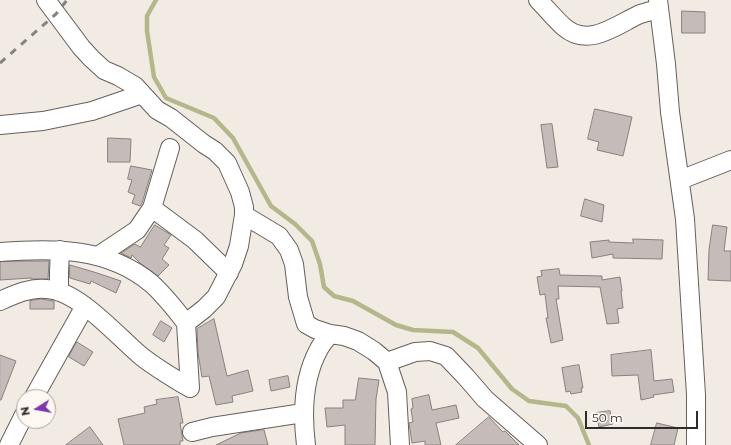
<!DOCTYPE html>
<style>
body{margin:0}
#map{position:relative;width:731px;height:445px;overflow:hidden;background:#f2ebe4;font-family:Montserrat,sans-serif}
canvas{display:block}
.north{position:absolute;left:16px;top:389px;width:40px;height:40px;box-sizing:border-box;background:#fef8f3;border:1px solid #aba6a2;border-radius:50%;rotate:259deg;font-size:11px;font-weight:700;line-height:16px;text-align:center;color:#2e2b29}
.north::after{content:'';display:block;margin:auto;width:14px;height:18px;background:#7e37a9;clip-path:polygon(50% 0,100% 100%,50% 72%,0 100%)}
.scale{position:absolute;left:585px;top:411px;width:113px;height:18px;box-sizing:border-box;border:2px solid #2e2b29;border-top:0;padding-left:5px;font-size:12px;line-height:14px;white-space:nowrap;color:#2e2b29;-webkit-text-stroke:3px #fef8f3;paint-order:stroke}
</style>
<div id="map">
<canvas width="731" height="445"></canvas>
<div class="north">N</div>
<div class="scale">50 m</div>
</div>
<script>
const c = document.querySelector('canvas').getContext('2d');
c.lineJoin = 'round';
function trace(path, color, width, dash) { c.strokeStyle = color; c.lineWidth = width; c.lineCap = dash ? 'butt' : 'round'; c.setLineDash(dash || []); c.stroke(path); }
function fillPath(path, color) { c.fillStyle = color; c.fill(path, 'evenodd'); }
trace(new Path2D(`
 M 156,0 L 147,16 L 147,31 L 154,77 L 166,98 L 214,118 L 233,138 L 271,206 L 295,224 L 312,241 L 320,264 L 324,287 L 334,296 L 353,301 L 396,325 L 413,330 L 453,332 L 478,348 L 512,389 L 529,401 L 566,406 L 578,418 L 589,445`), '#b5b78a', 4.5);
const building = new Path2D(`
 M 682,11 L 705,12 L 705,33 L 682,33 Z
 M 595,109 L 632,117 L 623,156 L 597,150 L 599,142 L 588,139 Z
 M 552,124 L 558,167 L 547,168 L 541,125 Z
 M 108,138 L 131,139 L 130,162 L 108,162 Z
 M 131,166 L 152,170 L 142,203 L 140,206 L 132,203 L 135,195 L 128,192 L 132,180 L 128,179 Z
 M 585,199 L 604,205 L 602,222 L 581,216 Z
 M 155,225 L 171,235 L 164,245 L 169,248 L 162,259 L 169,265 L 158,276 L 140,263 L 132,255 L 131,258 L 121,253 L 135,244 L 140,247 Z
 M 713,225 L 727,227 L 724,251 L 731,251 L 731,281 L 708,280 L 709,250 Z
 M 633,239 L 663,240 L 662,259 L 613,258 L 613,254 L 592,258 L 590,242 L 609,240 L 609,242 L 633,243 Z
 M 21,261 L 49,261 L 48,279 L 31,279 L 31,278 L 0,280 L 0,262 Z
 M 70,265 L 94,272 L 121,281 L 116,293 L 91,281 L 90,284 L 70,278 Z
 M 559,269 L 560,275 L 602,276 L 602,280 L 620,277 L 622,291 L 621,291 L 623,308 L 617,309 L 619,323 L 607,324 L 600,287 L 558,286 L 559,299 L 556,299 L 563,340 L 551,343 L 546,318 L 548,318 L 545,294 L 540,295 L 537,277 L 542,276 L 541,271 Z
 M 41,299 L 54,301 L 54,309 L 30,309 L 30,301 Z
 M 214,319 L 227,376 L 248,370 L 253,391 L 232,396 L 233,402 L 216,405 L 209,376 L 202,377 L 198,353 L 197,329 Z
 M 161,321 L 172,328 L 164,342 L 153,335 Z
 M 77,342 L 93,352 L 84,366 L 69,357 Z
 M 651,350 L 654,381 L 672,379 L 674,392 L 653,395 L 654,397 L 641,400 L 638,375 L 612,376 L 611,355 Z
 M 0,355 L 16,361 L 1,400 L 0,400 Z
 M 579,365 L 583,388 L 581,388 L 582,392 L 571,394 L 570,391 L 566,392 L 562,368 Z
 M 288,376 L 290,387 L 271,391 L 269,380 Z
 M 359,378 L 379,380 L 376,399 L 375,445 L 345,445 L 345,425 L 327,427 L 325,408 L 343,408 L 343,400 L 355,400 Z
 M 429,395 L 432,410 L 456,405 L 459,418 L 436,423 L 441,445 L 425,445 L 425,441 L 412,443 L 409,423 L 413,422 L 411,409 L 413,408 L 412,399 Z
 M 178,397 L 183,423 L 180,423 L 183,441 L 180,441 L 180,445 L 124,445 L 118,419 L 145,413 L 144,407 L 157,404 L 156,400 Z
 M 610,411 L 613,424 L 599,427 L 596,413 Z
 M 489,417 L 503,432 L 505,431 L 519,445 L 456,445 Z
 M 657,423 L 678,428 L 674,445 L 651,445 Z
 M 90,427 L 103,445 L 66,445 Z
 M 264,430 L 268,445 L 216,445 L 241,433 Z`);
fillPath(building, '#c5bcb9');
trace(building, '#88807d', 1);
const minor = new Path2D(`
 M 46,0 L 81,47 L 91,58 L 104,70 L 118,76 L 135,86 L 157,110 L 171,118 L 204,144 L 215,151 L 227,163 L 240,192 L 244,207 L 244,215 L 239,246 L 233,264 L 216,297 L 204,309 L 186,323 L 190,388
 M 538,0 C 547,9 555,19 564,27 C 588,48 615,26 638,15 C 645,12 652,11 659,9
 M 658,0 L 666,64 L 670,112 L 685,219 L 696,395 L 696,445
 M 0,125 L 43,121 L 92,111 L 142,94
 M 680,180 L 731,160
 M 152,208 L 195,240 L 229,273
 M 244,215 L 279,236 L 289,250 L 294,264 L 298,297 L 306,324 L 315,329 L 330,334 L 344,336 L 358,341 L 374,351 L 387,362 L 397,392 L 400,445
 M 0,252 C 54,248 108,247 152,284 C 165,296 176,310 186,323
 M 98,256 L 137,230 L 152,208 L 170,148
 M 59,292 L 59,272 L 60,250
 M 0,301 C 15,294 31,287 47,289 C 79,291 117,336 141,356 C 156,368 173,378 190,388
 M 387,362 L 415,352 L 430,351 L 446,356 L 466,377 L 485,399 L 538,445
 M 34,397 L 85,306
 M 192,432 L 212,427 L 303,413
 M 9,445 L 24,415
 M 306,445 C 302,413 303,378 319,349 C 322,343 326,339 330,334`);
trace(minor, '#66605b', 20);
trace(minor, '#fff', 18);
trace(new Path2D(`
 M 0,63 L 56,14 L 67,0`), '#86827d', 3, [7, 7]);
</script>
